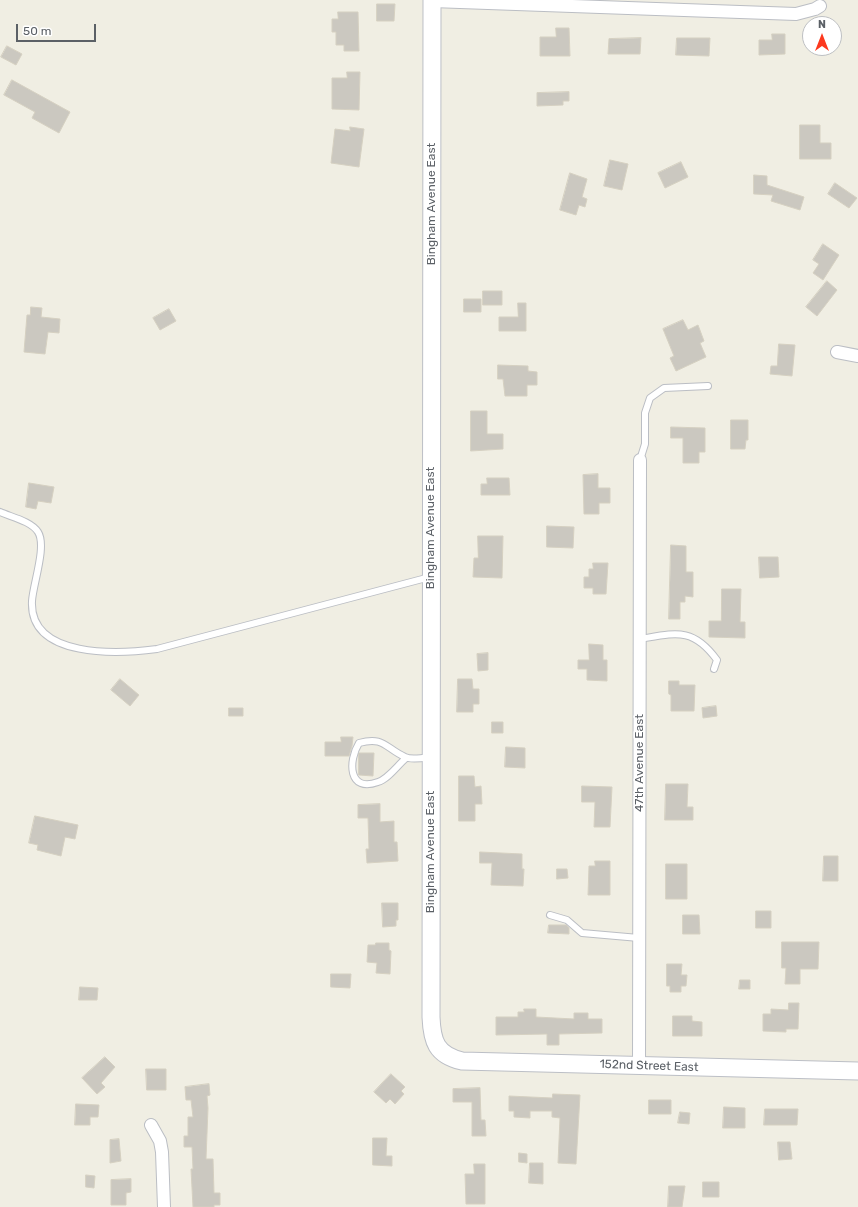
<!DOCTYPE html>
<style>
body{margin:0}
#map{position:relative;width:858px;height:1207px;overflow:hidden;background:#f0eee3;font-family:Rubik,sans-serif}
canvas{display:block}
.north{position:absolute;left:802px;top:16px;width:40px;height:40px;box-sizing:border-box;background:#fff;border:1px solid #bdbfc2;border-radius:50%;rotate:0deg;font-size:11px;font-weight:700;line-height:16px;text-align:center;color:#5b6066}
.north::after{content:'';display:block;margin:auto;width:14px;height:18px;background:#fc391e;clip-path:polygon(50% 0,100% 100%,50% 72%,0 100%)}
.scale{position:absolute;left:16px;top:24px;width:80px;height:18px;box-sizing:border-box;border:2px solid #5b6066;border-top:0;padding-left:5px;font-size:12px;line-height:14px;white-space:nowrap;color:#5b6066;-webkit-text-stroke:3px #fff;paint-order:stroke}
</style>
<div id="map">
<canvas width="858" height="1207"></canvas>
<div class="north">N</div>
<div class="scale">50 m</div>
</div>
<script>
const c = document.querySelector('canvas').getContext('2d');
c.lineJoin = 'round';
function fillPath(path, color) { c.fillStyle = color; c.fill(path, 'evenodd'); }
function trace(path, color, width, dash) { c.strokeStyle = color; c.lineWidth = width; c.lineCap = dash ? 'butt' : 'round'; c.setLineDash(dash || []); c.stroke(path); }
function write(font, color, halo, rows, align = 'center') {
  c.font = font + ' Rubik,sans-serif'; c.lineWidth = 3; c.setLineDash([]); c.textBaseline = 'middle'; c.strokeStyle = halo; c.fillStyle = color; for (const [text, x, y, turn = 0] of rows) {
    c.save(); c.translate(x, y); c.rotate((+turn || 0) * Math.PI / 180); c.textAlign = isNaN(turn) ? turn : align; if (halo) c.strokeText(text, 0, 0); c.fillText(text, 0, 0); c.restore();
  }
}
const building = new Path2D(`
 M 377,4 L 395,4 L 394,21 L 377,21 Z
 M 338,12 L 358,12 L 359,51 L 344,51 L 344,45 L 336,45 L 336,32 L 332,32 L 332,19 L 338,19 Z
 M 556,28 L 569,28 L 570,56 L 540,56 L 540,37 L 556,37 Z
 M 772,34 L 785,34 L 785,54 L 759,55 L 759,40 L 772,40 Z
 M 641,38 L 640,54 L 608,54 L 609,39 Z
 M 677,38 L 710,38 L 709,56 L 676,55 Z
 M 7,46 L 22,54 L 16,65 L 1,57 Z
 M 347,72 L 360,72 L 359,110 L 332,109 L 332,78 L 347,78 Z
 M 12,80 L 70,112 L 59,133 L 32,118 L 35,112 L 4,95 Z
 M 569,92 L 569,101 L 563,101 L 563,105 L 537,106 L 537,93 Z
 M 800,125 L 820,125 L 820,143 L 831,143 L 831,159 L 800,159 Z
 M 350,127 L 364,129 L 359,167 L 331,163 L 335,129 L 350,131 Z
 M 610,160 L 628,164 L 622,190 L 604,186 Z
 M 681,162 L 688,177 L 665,188 L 658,173 Z
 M 570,173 L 587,179 L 582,197 L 587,199 L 585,207 L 579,205 L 576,215 L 560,210 Z
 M 754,175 L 767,176 L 767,185 L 804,197 L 800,210 L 771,201 L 773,195 L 754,194 Z
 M 835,183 L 857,198 L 849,208 L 828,194 Z
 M 823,244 L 839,255 L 823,280 L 813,273 L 819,264 L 813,260 Z
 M 827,281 L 837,290 L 817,316 L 806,307 Z
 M 483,291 L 502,291 L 502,305 L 483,305 Z
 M 464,299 L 481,299 L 481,312 L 464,312 Z
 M 518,303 L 526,303 L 526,331 L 499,331 L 499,317 L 518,317 Z
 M 31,307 L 42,308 L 41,317 L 60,319 L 59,333 L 48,332 L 45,354 L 24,352 L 27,315 L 30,315 Z
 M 169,309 L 176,321 L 160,330 L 153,318 Z
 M 683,320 L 688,330 L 698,325 L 704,341 L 700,343 L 706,357 L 676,371 L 670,358 L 674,356 L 663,329 Z
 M 779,344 L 795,345 L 792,376 L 770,374 L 771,366 L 777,366 Z
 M 498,365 L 528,366 L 528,371 L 537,372 L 537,385 L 527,385 L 527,396 L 505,396 L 503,379 L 498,379 Z
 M 471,411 L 487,411 L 487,434 L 503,434 L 503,449 L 471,451 Z
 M 731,420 L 748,420 L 748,440 L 746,440 L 745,449 L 731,449 Z
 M 671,427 L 705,428 L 705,452 L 699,452 L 699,463 L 683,463 L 683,438 L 671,438 Z
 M 598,474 L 598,488 L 610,488 L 610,503 L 599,503 L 599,514 L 584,514 L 583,475 Z
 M 487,478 L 509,478 L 510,495 L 481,495 L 481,484 L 487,484 Z
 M 29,483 L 54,487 L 51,503 L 38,501 L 36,509 L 26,507 Z
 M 547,526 L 574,527 L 573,548 L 547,547 Z
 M 478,536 L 503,536 L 502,578 L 473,577 L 474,558 L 478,558 Z
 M 671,545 L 686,546 L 686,572 L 693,572 L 693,597 L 685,596 L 685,602 L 680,602 L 680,619 L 669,619 Z
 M 759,557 L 778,557 L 779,577 L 760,578 Z
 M 593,563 L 608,563 L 606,594 L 593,594 L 593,588 L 584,588 L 584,577 L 589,577 L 589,569 L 593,569 Z
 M 722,589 L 741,589 L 740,622 L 745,622 L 745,638 L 709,637 L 709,621 L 721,621 Z
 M 589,644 L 603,645 L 603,660 L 607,660 L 607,681 L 587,680 L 587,669 L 578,669 L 578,660 L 589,660 Z
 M 488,653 L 488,670 L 478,671 L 477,654 Z
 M 120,679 L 139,695 L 130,706 L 111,690 Z
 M 458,679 L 472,679 L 473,689 L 479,689 L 479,704 L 473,704 L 473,712 L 457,712 Z
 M 669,681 L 679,681 L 679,685 L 695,685 L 694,711 L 671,711 L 671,695 L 669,694 Z
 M 716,706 L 717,716 L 703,718 L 702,708 Z
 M 229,708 L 243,708 L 243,716 L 229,716 Z
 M 492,722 L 503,722 L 503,733 L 492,733 Z
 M 341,737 L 353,737 L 352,746 L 349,756 L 325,756 L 325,742 L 341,742 Z
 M 506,747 L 525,748 L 525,768 L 505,767 Z
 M 359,753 L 374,753 L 373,776 L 359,775 Z
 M 459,776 L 474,776 L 475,787 L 481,786 L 482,804 L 475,804 L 475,821 L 459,821 Z
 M 666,784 L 688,784 L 687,807 L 693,807 L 693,820 L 665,820 Z
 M 582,786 L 612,787 L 610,827 L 594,827 L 595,802 L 582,802 Z
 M 380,804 L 380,822 L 394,821 L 394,842 L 397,842 L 398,861 L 367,863 L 366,849 L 369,849 L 368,818 L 358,818 L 358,805 Z
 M 35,816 L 78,825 L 75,839 L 65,837 L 61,856 L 37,850 L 38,845 L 29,843 Z
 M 480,852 L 522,854 L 522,869 L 524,869 L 523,886 L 491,885 L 492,863 L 480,863 Z
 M 824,856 L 838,856 L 838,881 L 823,881 Z
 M 595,861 L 610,861 L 610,895 L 588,895 L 589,866 L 595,866 Z
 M 666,864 L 687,864 L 687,899 L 666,899 Z
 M 557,869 L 567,869 L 568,878 L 557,879 Z
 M 382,903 L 398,903 L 398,920 L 396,920 L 396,926 L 383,927 Z
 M 756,911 L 771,911 L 771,928 L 756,928 Z
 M 683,915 L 699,915 L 700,934 L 683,934 Z
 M 549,925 L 566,925 L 569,928 L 569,934 L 548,933 Z
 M 782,942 L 819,942 L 818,969 L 800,969 L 800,984 L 785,984 L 786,968 L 782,968 Z
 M 376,943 L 389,943 L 389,950 L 391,951 L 390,974 L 376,973 L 377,963 L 367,962 L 368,945 L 375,945 Z
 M 667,964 L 682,964 L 681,975 L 687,975 L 686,986 L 681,986 L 681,992 L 670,992 L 670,986 L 667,986 Z
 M 331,974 L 351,974 L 350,988 L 331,987 Z
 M 740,980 L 750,980 L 750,989 L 739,989 Z
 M 80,987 L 98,988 L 97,1000 L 79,1000 Z
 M 789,1003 L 799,1003 L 798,1029 L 786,1029 L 786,1032 L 763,1031 L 763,1014 L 771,1014 L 771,1009 L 788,1010 Z
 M 524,1009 L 536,1009 L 536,1017 L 574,1019 L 574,1013 L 588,1013 L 588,1019 L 602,1019 L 602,1033 L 559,1034 L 559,1045 L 547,1045 L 547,1034 L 496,1035 L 496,1017 L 518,1017 L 518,1012 L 524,1012 Z
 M 673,1016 L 692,1016 L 692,1021 L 702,1022 L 702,1036 L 673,1036 Z
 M 105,1057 L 115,1067 L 101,1083 L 105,1087 L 97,1094 L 82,1078 Z
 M 146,1069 L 166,1069 L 166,1090 L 147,1090 Z
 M 391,1074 L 405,1087 L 401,1091 L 404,1094 L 395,1104 L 390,1099 L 386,1103 L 374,1092 Z
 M 209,1084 L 210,1095 L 207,1096 L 208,1108 L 206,1159 L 213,1159 L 214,1193 L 220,1193 L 220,1205 L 214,1205 L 214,1207 L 193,1207 L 191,1169 L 193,1169 L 192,1147 L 184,1147 L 184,1136 L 188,1136 L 188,1117 L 193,1117 L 191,1100 L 186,1100 L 185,1087 Z
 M 480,1088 L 481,1120 L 485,1120 L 486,1136 L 472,1136 L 472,1102 L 453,1102 L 453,1089 Z
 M 553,1094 L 580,1095 L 576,1164 L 558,1163 L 560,1118 L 552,1117 L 552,1111 L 530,1111 L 530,1118 L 514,1117 L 514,1111 L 509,1111 L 509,1096 L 552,1098 Z
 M 649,1100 L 671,1100 L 671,1114 L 649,1114 Z
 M 76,1104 L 99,1105 L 98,1117 L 90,1117 L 90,1125 L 75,1125 Z
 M 724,1107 L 745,1108 L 745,1128 L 723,1128 Z
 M 765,1109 L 798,1109 L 797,1125 L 764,1125 Z
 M 680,1112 L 690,1113 L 689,1124 L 678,1123 Z
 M 373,1138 L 387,1138 L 386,1156 L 392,1156 L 392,1166 L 373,1165 Z
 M 119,1139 L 121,1161 L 110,1163 L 110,1140 Z
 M 778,1142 L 790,1142 L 792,1159 L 779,1160 Z
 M 519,1153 L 527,1154 L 527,1163 L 519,1162 Z
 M 530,1163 L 543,1163 L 543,1184 L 529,1183 Z
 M 474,1164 L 485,1164 L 485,1204 L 466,1204 L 465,1174 L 474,1174 Z
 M 86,1175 L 95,1176 L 94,1188 L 86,1187 Z
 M 131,1179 L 131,1192 L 126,1193 L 126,1205 L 111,1205 L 111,1180 Z
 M 703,1182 L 719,1182 L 719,1197 L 703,1197 Z
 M 669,1186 L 685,1186 L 682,1207 L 668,1207 Z`);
fillPath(building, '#cbc8c0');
trace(building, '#d5d0c1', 1);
const lane = new Path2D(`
 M 640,460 L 645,444 L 645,413 L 650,398 L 664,388 L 708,386
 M 0,512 C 11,517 31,521 38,532 C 47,546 33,584 32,601 C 29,659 119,654 157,649 L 430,577
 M 640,639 C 676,633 693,627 717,660 L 714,669
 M 406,758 C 397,766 388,779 378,782 C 348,793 348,761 359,743 C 384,736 385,748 405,757 C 411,760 423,758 430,757
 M 550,915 L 567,920 L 582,933 L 639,938`);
const street = new Path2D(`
 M 432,1 L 796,14 L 815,9 L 820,6
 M 837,352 L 858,356
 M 639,1066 L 640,460
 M 151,1125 L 160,1141 L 162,1152 L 164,1207`);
const secondary = new Path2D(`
 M 432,0 L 431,1017 C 432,1041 436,1055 462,1061 L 858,1071`);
trace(lane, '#bbbec4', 8);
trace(street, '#bbbec4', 14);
trace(secondary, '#bcbfc6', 19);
trace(lane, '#fff', 6);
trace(street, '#fff', 12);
trace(secondary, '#fff', 17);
write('12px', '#5b6066', '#fff', [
 ["Bingham Avenue East",432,204,-90],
 ["Bingham Avenue East",431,528,-90],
 ["47th Avenue East",640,763,-90],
 ["Bingham Avenue East",431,852,-90],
 ["152nd Street East",649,1066,2]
]);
</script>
